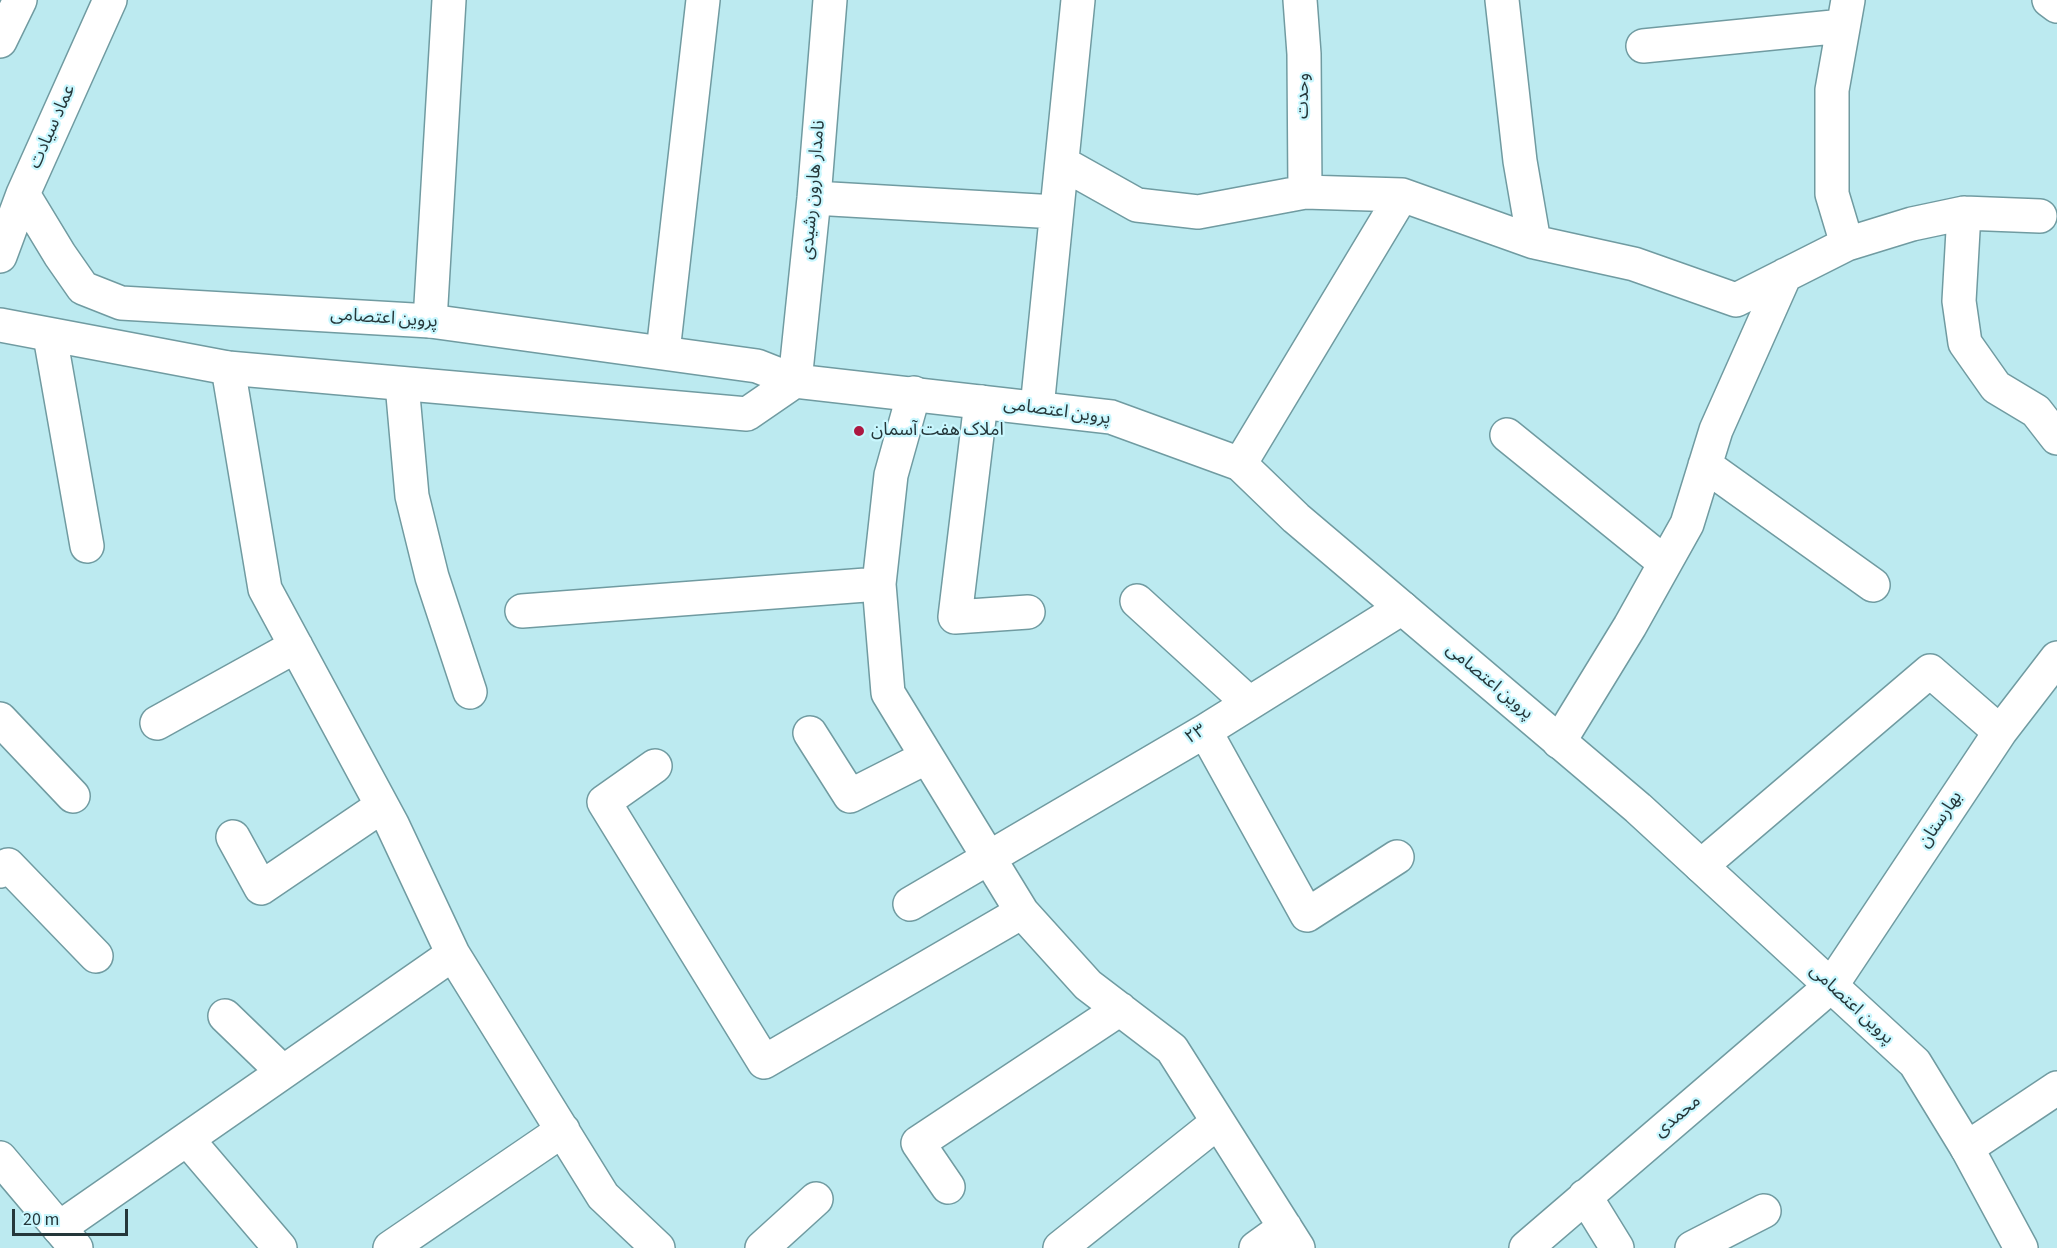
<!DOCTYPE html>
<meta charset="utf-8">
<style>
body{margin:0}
#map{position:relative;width:2057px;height:1248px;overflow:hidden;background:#bceaf0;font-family:"Source Sans 3",sans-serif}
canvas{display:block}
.scale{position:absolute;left:12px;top:1209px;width:116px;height:27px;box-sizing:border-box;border:3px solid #25373a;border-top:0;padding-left:8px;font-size:18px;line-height:21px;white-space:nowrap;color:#25373a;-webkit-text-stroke:4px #c9f7fe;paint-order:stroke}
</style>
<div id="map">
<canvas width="2057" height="1248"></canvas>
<div class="scale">20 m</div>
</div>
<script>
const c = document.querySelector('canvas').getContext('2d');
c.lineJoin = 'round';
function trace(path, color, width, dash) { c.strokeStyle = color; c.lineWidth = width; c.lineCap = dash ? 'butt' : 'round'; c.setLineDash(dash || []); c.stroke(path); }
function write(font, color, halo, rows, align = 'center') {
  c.font = font + ' "Source Sans 3","Noto Sans Arabic",sans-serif'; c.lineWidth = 4.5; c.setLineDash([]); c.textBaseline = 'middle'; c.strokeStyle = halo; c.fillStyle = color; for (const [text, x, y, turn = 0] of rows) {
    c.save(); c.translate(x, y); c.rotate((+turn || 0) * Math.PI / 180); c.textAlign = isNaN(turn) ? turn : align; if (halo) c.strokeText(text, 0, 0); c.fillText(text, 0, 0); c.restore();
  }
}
const street = new Path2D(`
 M 1300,0 L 1304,54 L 1305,192
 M 1502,0 L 1520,161 L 1534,242
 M 2049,0 L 2057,6
 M 1643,46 L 1843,26
 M 1062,163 L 1137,205 L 1198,212 L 1305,192 L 1402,195 L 1534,242 L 1634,264 L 1736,300 L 1847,244 L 1912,224 L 1964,213 L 2040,216
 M 814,198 L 1056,212
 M 1964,213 L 1959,301 L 1965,343 L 1996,387 L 2036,411 L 2057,438
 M 1847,244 L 1832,194 L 1832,90 L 1848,0
 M 430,321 L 449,0
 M 50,336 L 87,546
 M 663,352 L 703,0
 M 228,368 L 265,589 L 392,824 L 453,954 L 603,1196 L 658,1248
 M 795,381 L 814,198 L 830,0
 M 402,384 L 412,496 L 432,577 L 470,692
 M 914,393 L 891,475 L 879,584 L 888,693 L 1022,912 L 1088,985 L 1172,1049 L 1298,1248
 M 981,402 L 955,617 L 1028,612
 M 1037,408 L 1078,0
 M 1507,435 L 1665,563
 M 1240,464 L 1402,195
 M 1705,465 L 1873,585
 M 1137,601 L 1249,703
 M 522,611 L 879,584
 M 0,719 L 73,796
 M 157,723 L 296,646
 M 1205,731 L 1307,915 L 1397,857
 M 810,733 L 850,796 L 927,757
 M 1559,742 L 1630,626 L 1687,524 L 1716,430 L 1785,275
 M 655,766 L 604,802 L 764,1062 L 1022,912
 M 233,837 L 261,888 L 382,806
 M 1701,866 L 1930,671 L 2000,732
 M 0,871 L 8,865 L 96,956
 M 910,904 L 1205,731 L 1402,608
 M 225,1016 L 283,1072
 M 187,1139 L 280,1248
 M 1967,1148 L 2057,1088
 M 948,1187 L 918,1143 L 1120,1009
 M 1585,1196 L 1617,1248
 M 59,1228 L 453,954
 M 390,1248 L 563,1130
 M 762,1248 L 816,1199
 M 1060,1248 L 1218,1122
 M 1256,1248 L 1285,1227
 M 1526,1248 L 1831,986 L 2000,732 L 2057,658
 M 1692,1248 L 1764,1211`);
const secondary = new Path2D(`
 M 0,41 L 20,0
 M 0,256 L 23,194 L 110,0
 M 0,325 L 228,368 L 747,414 L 795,381 L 757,366 L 430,321 L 121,303 L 83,288 L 60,255 L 23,194
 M 795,381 L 1111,417 L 1240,464 L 1296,518 L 1638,808 L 1915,1063 L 1967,1148 L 2021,1248
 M 0,1158 L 76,1248`);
trace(street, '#709ba1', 36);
trace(secondary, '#709ba1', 36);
trace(street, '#fff', 33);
trace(secondary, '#fff', 33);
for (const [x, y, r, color] of [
 [859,431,6,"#ac1841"]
]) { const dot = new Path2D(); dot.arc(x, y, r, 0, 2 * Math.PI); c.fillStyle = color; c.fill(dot); trace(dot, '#c9f7fe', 2); }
write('18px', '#25373a', '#c9f7fe', [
 ["وحدت",1304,96,-90],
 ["عماد سیادت",53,127,-66],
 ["نامدار هارون رشیدی",814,190,-85],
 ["پروین اعتصامی",384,319,4],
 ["پروین اعتصامی",1057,412,8],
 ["پروین اعتصامی",1489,682,40],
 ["۲۳",1196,735,-31],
 ["بهارستان",1941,820,-56],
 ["پروین اعتصامی",1851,1005,43],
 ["محمدی",1678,1117,-40]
]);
write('18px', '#25373a', '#c9f7fe', [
 ["املاک هفت آسمان",871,431]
], 'left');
</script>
